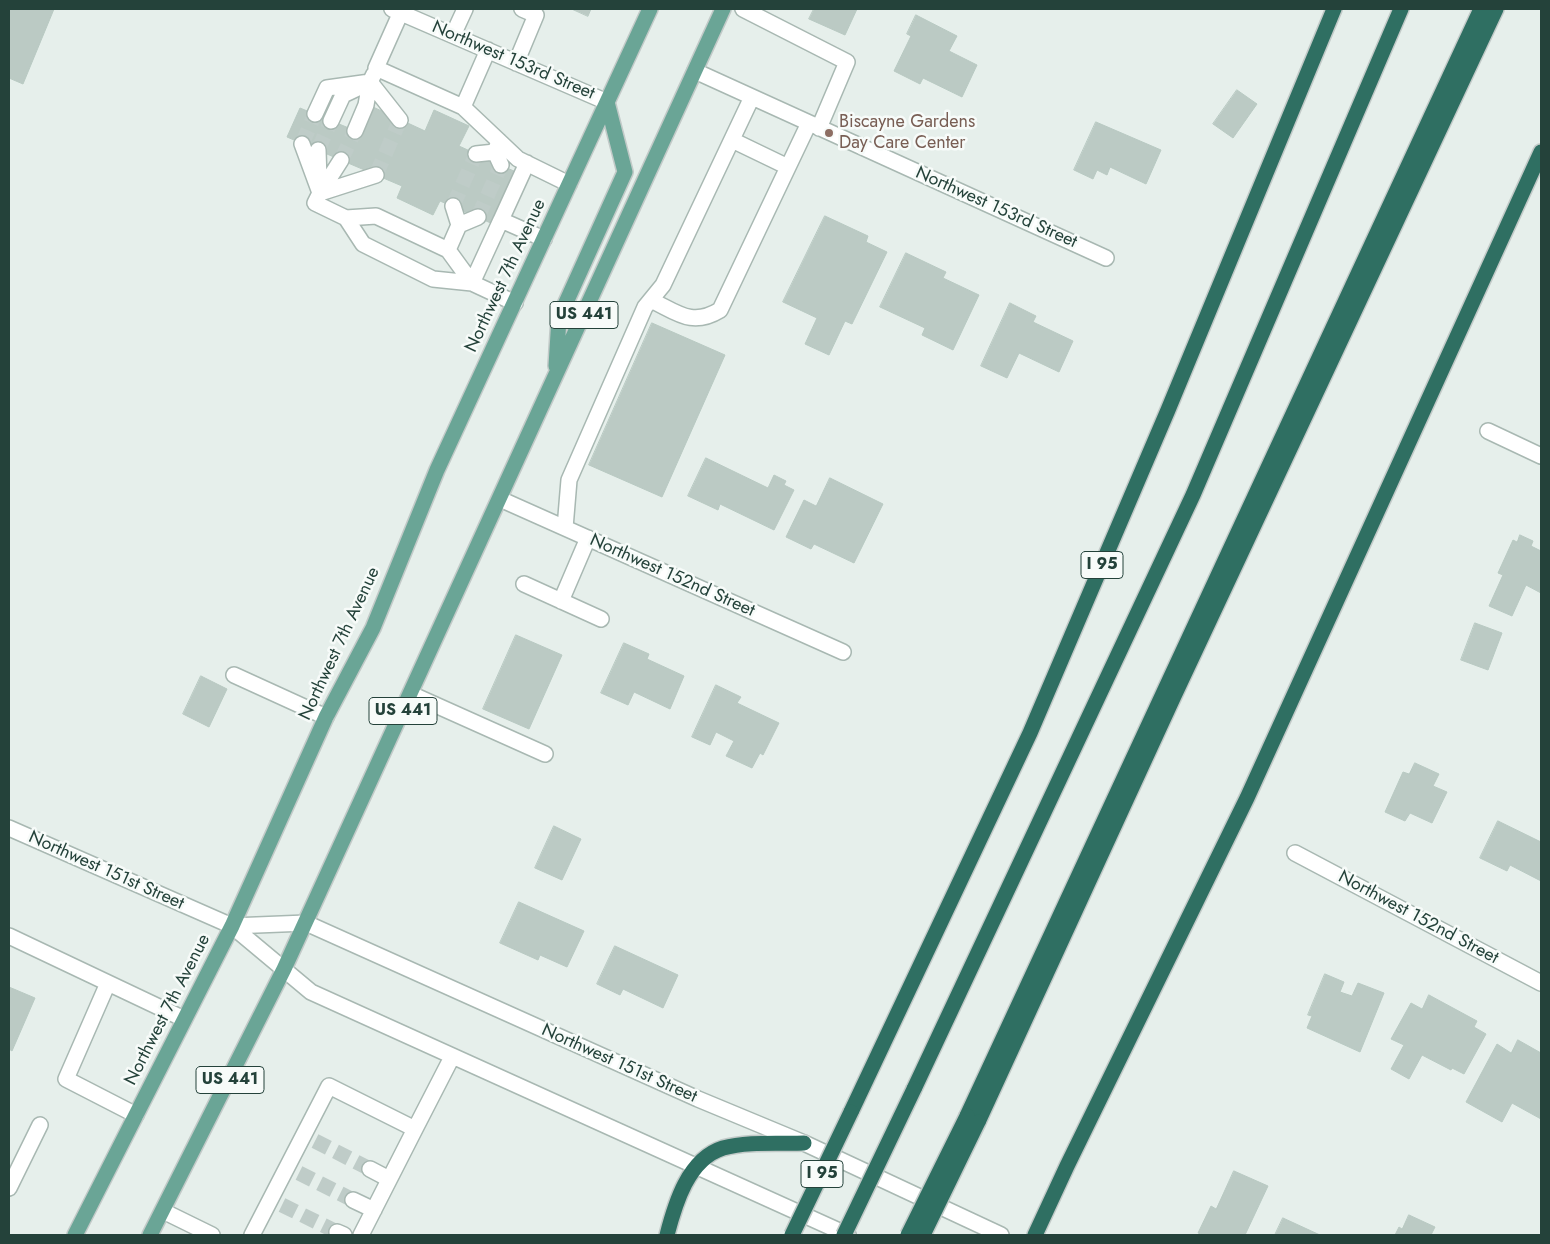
<!DOCTYPE html>
<style>
body{margin:0}
#map{position:relative;width:1550px;height:1244px;overflow:hidden;background:#e6efeb;font-family:Jost,sans-serif}
canvas{display:block}
.frame{position:absolute;inset:0;border:10px solid #24423a;pointer-events:none}
</style>
<div id="map">
<canvas width="1550" height="1244"></canvas>
<div class="frame"></div>
</div>
<script>
const c = document.querySelector('canvas').getContext('2d');
c.lineJoin = 'round';
function fillPath(path, color) { c.fillStyle = color; c.fill(path, 'evenodd'); }
function trace(path, color, width, dash) { c.strokeStyle = color; c.lineWidth = width; c.lineCap = dash ? 'butt' : 'round'; c.setLineDash(dash || []); c.stroke(path); }
function write(font, color, halo, rows, align = 'center') {
  c.font = font + ' Jost,sans-serif'; c.lineWidth = 5; c.setLineDash([]); c.textBaseline = 'middle'; c.strokeStyle = halo; c.fillStyle = color; for (const [text, x, y, turn = 0] of rows) {
    c.save(); c.translate(x, y); c.rotate((+turn || 0) * Math.PI / 180); c.textAlign = isNaN(turn) ? turn : align; if (halo) c.strokeText(text, 0, 0); c.fillText(text, 0, 0); c.restore();
  }
}
const building = new Path2D(`
 M 9,9 L 54,9 L 23,84 L 9,78 Z
 M 572,9 L 591,9 L 588,16 Z
 M 814,9 L 857,9 L 845,35 L 809,19 Z
 M 916,15 L 957,36 L 949,51 L 977,65 L 962,97 L 923,78 L 920,84 L 894,71 L 911,36 L 907,34 Z
 M 1237,90 L 1257,104 L 1233,138 L 1213,124 Z
 M 373,107 L 425,131 L 434,110 L 469,126 L 459,146 L 516,172 L 493,224 L 440,201 L 433,215 L 397,198 L 402,186 L 287,137 L 300,108 L 361,133 Z
 M 1096,122 L 1161,150 L 1146,184 L 1110,167 L 1107,175 L 1097,170 L 1093,179 L 1074,170 Z
 M 825,216 L 868,236 L 866,242 L 887,252 L 852,324 L 845,321 L 829,355 L 805,344 L 817,318 L 783,302 Z
 M 906,253 L 946,272 L 943,278 L 979,295 L 953,350 L 922,335 L 925,328 L 880,307 Z
 M 1010,303 L 1036,316 L 1033,322 L 1073,341 L 1059,372 L 1019,353 L 1007,378 L 981,366 Z
 M 652,323 L 725,355 L 662,497 L 589,465 Z
 M 706,458 L 768,488 L 774,475 L 786,481 L 784,485 L 794,490 L 774,530 L 720,504 L 718,510 L 688,496 Z
 M 830,478 L 883,504 L 854,563 L 814,544 L 811,549 L 786,537 L 804,500 L 816,506 Z
 M 1520,535 L 1533,541 L 1531,546 L 1541,551 L 1541,593 L 1526,585 L 1512,616 L 1489,606 L 1503,575 L 1498,573 L 1513,540 L 1517,542 Z
 M 1475,623 L 1502,633 L 1488,670 L 1461,660 Z
 M 516,635 L 562,655 L 529,729 L 483,709 Z
 M 624,643 L 649,654 L 647,659 L 684,676 L 670,709 L 634,692 L 628,705 L 601,693 Z
 M 201,676 L 227,689 L 209,727 L 183,714 Z
 M 716,685 L 741,697 L 737,703 L 779,723 L 763,755 L 760,753 L 752,768 L 726,756 L 734,741 L 716,732 L 710,745 L 692,737 Z
 M 1415,763 L 1439,774 L 1433,786 L 1447,792 L 1432,823 L 1410,813 L 1405,821 L 1385,812 L 1403,772 L 1409,774 Z
 M 1498,821 L 1541,842 L 1541,881 L 1510,865 L 1507,871 L 1480,858 Z
 M 554,826 L 581,839 L 562,880 L 535,868 Z
 M 519,902 L 584,931 L 567,967 L 540,955 L 538,960 L 500,943 Z
 M 615,946 L 678,975 L 663,1008 L 623,989 L 620,995 L 597,984 Z
 M 1325,974 L 1344,982 L 1340,992 L 1352,996 L 1358,983 L 1384,993 L 1360,1052 L 1307,1028 L 1312,1016 L 1308,1015 Z
 M 9,987 L 35,998 L 12,1051 L 9,1049 Z
 M 1429,995 L 1477,1021 L 1474,1027 L 1486,1034 L 1464,1074 L 1452,1068 L 1451,1070 L 1422,1055 L 1409,1079 L 1391,1069 L 1404,1045 L 1391,1039 L 1411,1003 L 1422,1009 Z
 M 1518,1040 L 1541,1053 L 1541,1119 L 1512,1103 L 1502,1122 L 1466,1102 L 1497,1044 L 1511,1053 Z
 M 1234,1171 L 1268,1186 L 1245,1235 L 1204,1235 L 1198,1233 L 1211,1206 L 1216,1209 Z
 M 1409,1215 L 1435,1227 L 1431,1235 L 1395,1235 L 1399,1227 L 1402,1229 Z
 M 1283,1218 L 1320,1235 L 1275,1235 Z`);
fillPath(building, '#bbcac4');
trace(building, '#b8c9c2', 1);
trace(new Path2D(`
 M 302,144 L 315,114
 M 318,150 L 331,121
 M 341,160 L 355,131
 M 376,175 L 400,120
 M 453,206 L 476,154
 M 478,217 L 501,165
 M 315,1141 L 370,1169
 M 299,1173 L 353,1200
 M 282,1205 L 337,1232`), '#bfccc8', 15, [15, 8]);
const minor = new Path2D(`
 M 392,9 L 607,102
 M 743,9 L 847,62 L 819,128
 M 401,12 L 376,68 L 463,107 L 488,50
 M 453,35 L 465,9
 M 516,63 L 536,15 L 522,9
 M 695,71 L 1106,258
 M 374,74 L 370,82 L 400,120
 M 463,107 L 518,159 L 569,184
 M 315,114 L 327,88 L 370,82
 M 331,121 L 343,95 L 360,87
 M 355,131 L 366,105 L 370,82
 M 732,140 L 788,167
 M 499,141 L 495,152 L 501,165
 M 302,144 L 320,193
 M 318,150 L 319,180
 M 476,154 L 495,152
 M 527,163 L 501,220 L 544,239
 M 376,175 L 320,193 L 315,203 L 346,218 L 363,244 L 433,279 L 472,283 L 515,303
 M 320,193 L 341,160
 M 453,206 L 459,225
 M 346,218 L 376,216 L 448,250 L 472,283 L 501,220
 M 448,250 L 459,225 L 478,217
 M 651,300 C 678,313 692,327 720,310 L 809,123
 M 1488,431 L 1541,456
 M 500,499 L 843,652
 M 565,528 L 569,480 L 645,307 L 663,285 L 752,97
 M 524,584 L 601,619
 M 561,601 L 588,538
 M 234,675 L 326,717
 M 411,694 L 545,754
 M 9,828 L 232,926 L 311,992 L 848,1235
 M 1295,853 L 1541,983
 M 232,926 L 306,923 L 698,1099 L 804,1143 L 1001,1235
 M 9,936 L 184,1019
 M 108,983 L 66,1079 L 136,1115
 M 370,1169 L 389,1179
 M 9,1188 L 40,1125
 M 353,1200 L 374,1210
 M 163,1211 L 212,1235
 M 337,1232 L 344,1235
 M 252,1235 L 329,1086 L 415,1129 L 452,1057
 M 361,1235 L 415,1129`);
const major = new Path2D(`
 M 556,366 L 559,318 L 625,172 L 607,102
 M 75,1235 L 232,926 L 326,717 L 373,628 L 437,470 L 650,9
 M 150,1235 L 284,969 L 723,9`);
const highway = new Path2D(`
 M 914,1089 L 1193,495 L 1401,9
 M 851,1112 L 1030,733 L 1168,410 L 1334,9
 M 967,1116 L 1481,9
 M 978,1122 L 1174,696 L 1496,9
 M 667,1235 C 675,1204 688,1159 723,1148 C 748,1141 779,1144 804,1143
 M 1035,1235 L 1067,1166 L 1247,798 L 1541,152`);
trace(minor, '#a8b8b2', 18);
trace(major, '#c2cac8', 18);
trace(highway, '#c2cac8', 18);
trace(minor, '#fff', 15);
trace(major, '#6aa596', 15);
trace(highway, '#2f6f62', 15);
const highwayBridge = new Path2D(`
 M 792,1235 L 851,1112
 M 844,1235 L 914,1089
 M 908,1235 L 967,1116
 M 923,1235 L 978,1122`);
trace(highwayBridge, '#c2cac8', 18, []);
trace(highwayBridge, '#2f6f62', 15);
for (const [x, y, r, color] of [
 [829,133,5,"#8d6e63"]
]) { const dot = new Path2D(); dot.arc(x, y, r, 0, 2 * Math.PI); c.fillStyle = color; c.fill(dot); trace(dot, '#f7fbf9', 2); }
for (const [x, y, w] of [
 [584,315,68],
 [1102,565,42],
 [403,711,68],
 [230,1080,68],
 [822,1174,42]
]) { const box = new Path2D(); box.roundRect(x - w / 2, y - 13.5, w, 27, 4); c.fillStyle = '#f7fbf9'; c.fill(box); trace(box, '#24423a', 1); }
write('bold 16px', '#24423a', null, [
 ["US 441",584,315],
 ["I 95",1102,565],
 ["US 441",403,711],
 ["US 441",230,1080],
 ["I 95",822,1174]
]);
write('18px', '#24423a', '#f7fbf9', [
 ["Northwest 153rd Street",513,61,23],
 ["Northwest 153rd Street",996,208,24],
 ["Northwest 7th Avenue",506,276,-65],
 ["Northwest 152nd Street",672,576,24],
 ["Northwest 7th Avenue",340,644,-65],
 ["Northwest 151st Street",106,871,24],
 ["Northwest 152nd Street",1418,918,28],
 ["Northwest 7th Avenue",168,1010,-63],
 ["Northwest 151st Street",619,1064,24]
]);
write('18px', '#785e54', '#f7fbf9', [
 ["Biscayne Gardens",839,123],
 ["Day Care Center",839,144]
], 'left');
</script>
